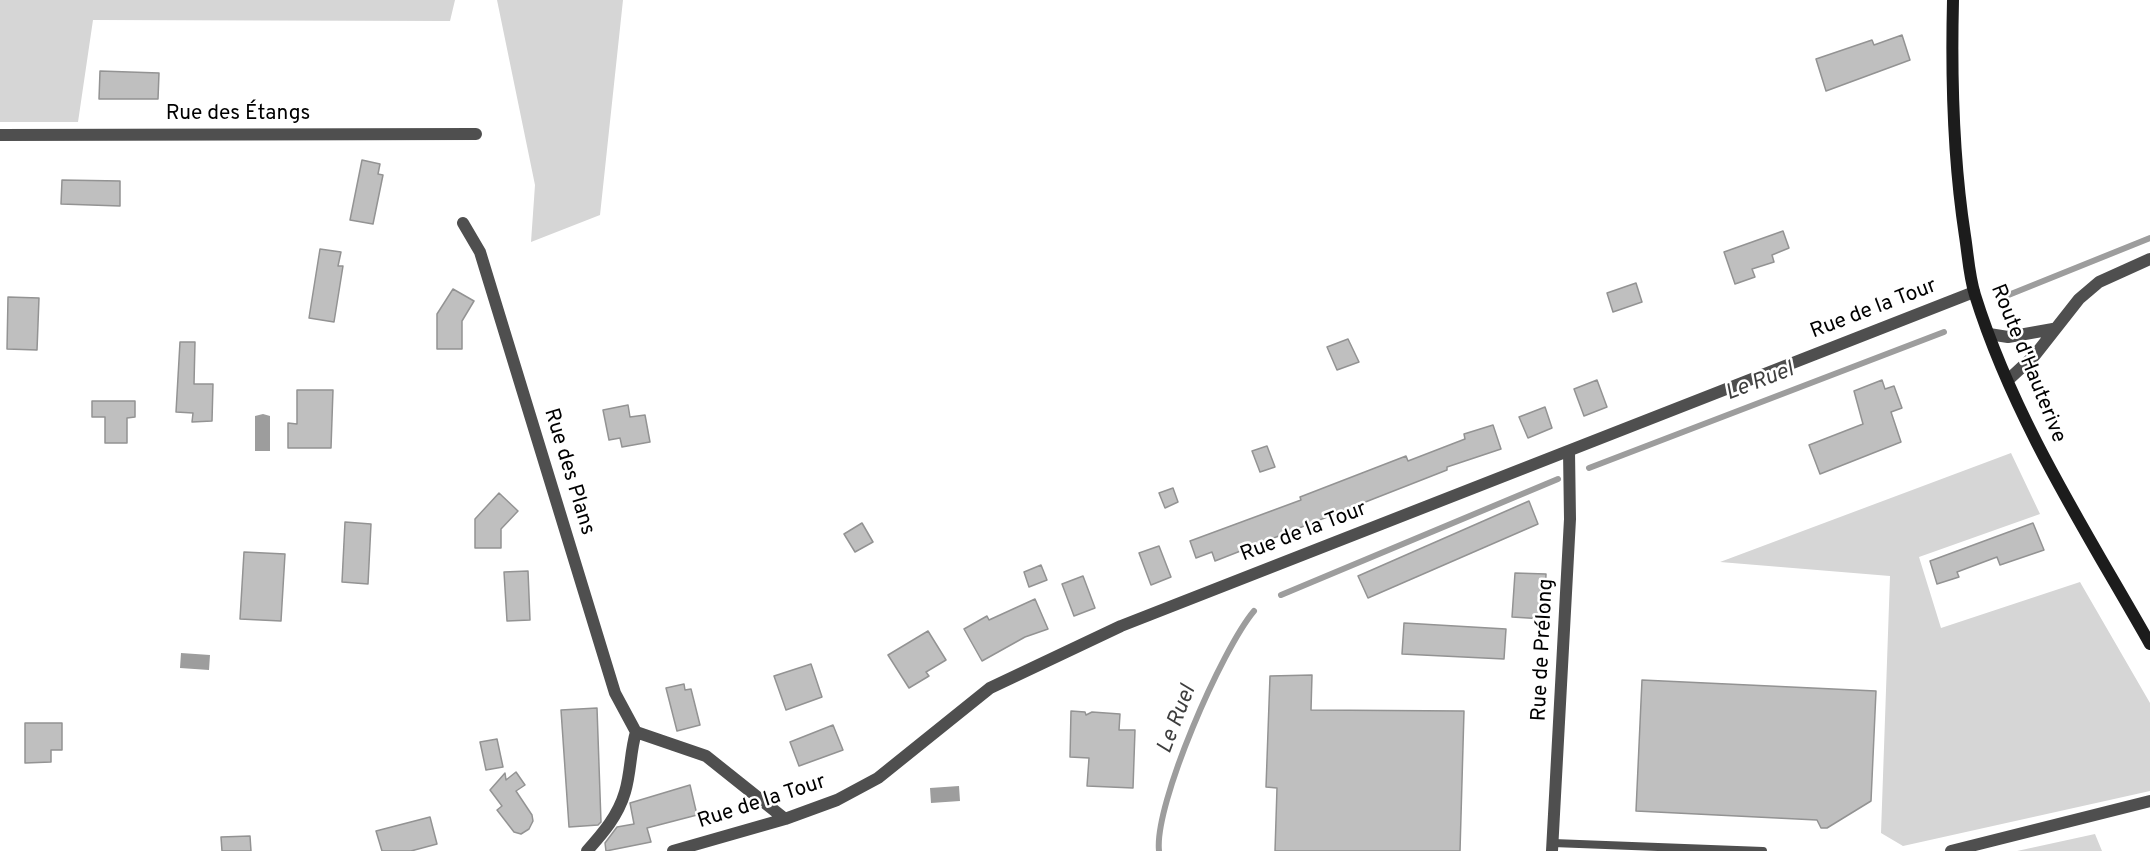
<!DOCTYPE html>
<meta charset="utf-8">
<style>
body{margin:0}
canvas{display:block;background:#fff}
</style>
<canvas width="2150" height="851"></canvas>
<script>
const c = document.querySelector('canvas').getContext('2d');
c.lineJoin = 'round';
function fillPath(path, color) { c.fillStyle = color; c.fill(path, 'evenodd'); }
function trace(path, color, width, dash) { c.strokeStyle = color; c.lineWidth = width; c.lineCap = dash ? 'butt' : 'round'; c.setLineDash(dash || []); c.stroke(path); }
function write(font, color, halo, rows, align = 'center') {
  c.font = font + ' Overpass,sans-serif'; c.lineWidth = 5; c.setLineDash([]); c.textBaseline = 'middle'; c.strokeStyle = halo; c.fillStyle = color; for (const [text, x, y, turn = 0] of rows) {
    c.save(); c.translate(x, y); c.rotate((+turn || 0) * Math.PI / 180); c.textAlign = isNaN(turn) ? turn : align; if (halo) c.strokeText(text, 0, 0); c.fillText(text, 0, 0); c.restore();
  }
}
fillPath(new Path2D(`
 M 0,0 L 455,0 L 450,21 L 93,20 L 78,122 L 0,122 Z
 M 497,0 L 623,0 L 600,215 L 531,242 L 535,185 Z
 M 2011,453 L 2040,514 L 1919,557 L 1941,628 L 2080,582 L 2150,703 L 2150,791 L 1903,846 L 1881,833 L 1890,576 L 1720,562 Z
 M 2095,834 L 2102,851 L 2017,851 Z`), '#d6d6d6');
fillPath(new Path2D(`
 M 263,414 L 270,416 L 270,451 L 255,451 L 255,416 Z
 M 181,653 L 210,655 L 209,670 L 180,668 Z
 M 959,786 L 960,801 L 931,803 L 930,788 Z`), '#9d9d9d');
trace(new Path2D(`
 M 2006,296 L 2150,238
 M 1589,468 L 1944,332
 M 1281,595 L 1558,479
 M 1159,851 C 1154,804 1222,649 1254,611`), '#9d9d9d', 6);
const building = new Path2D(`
 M 1902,35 L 1910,60 L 1826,91 L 1816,59 L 1872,40 L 1874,45 Z
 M 100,71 L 159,73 L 158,99 L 99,99 Z
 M 362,160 L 380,164 L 378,174 L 383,175 L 373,224 L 350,220 Z
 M 62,180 L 120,181 L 120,206 L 61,204 Z
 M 1783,231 L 1789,248 L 1772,255 L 1774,262 L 1752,269 L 1755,277 L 1735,284 L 1724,252 Z
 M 320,249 L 341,252 L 338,266 L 343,266 L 334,322 L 309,318 Z
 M 1636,283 L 1642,302 L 1613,312 L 1607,293 Z
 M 453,289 L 474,301 L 462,321 L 462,349 L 437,349 L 437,314 Z
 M 8,297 L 39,298 L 37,350 L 7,349 Z
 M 1348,339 L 1359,362 L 1337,370 L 1327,347 Z
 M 180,342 L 195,342 L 194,384 L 213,384 L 212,421 L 192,422 L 193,413 L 176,412 Z
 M 1597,380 L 1607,407 L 1584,416 L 1574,389 Z
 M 1882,380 L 1885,389 L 1894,386 L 1902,408 L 1891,412 L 1901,442 L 1820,474 L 1809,445 L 1863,424 L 1854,391 Z
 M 297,390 L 333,390 L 331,448 L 288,448 L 288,423 L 297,424 Z
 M 92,401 L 135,401 L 135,417 L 127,418 L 127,443 L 105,443 L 105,417 L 92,417 Z
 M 628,405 L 630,417 L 645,415 L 650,442 L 622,447 L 620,438 L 609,440 L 603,410 Z
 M 1545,407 L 1552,428 L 1528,438 L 1519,417 Z
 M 1493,425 L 1501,449 L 1447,467 L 1447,470 L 1215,561 L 1212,552 L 1196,558 L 1190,541 L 1301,500 L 1300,497 L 1406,456 L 1408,461 L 1465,439 L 1464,434 Z
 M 1267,446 L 1275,467 L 1260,472 L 1252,451 Z
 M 1173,488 L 1178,502 L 1165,508 L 1159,493 Z
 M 499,493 L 518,511 L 501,529 L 501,548 L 475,548 L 475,519 Z
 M 1529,501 L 1538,524 L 1368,598 L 1358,576 Z
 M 345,522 L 371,524 L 368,584 L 342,582 Z
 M 862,523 L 873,542 L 855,552 L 844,534 Z
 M 2033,523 L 2044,550 L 2000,565 L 1997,557 L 1957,572 L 1959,577 L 1937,584 L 1930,561 Z
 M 1159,546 L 1171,577 L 1151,585 L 1139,553 Z
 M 244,552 L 285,554 L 281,621 L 240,619 Z
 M 1041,565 L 1047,580 L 1029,587 L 1024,572 Z
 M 528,571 L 530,620 L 507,621 L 504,572 Z
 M 1515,573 L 1546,574 L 1544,619 L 1512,617 Z
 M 1083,576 L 1095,608 L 1074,616 L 1062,584 Z
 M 1035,599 L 1048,629 L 1025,637 L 982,661 L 964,629 L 987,616 L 989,620 Z
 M 1404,623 L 1506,629 L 1504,659 L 1402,654 Z
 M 928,631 L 946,660 L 926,672 L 929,676 L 909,688 L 888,655 Z
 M 811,664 L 822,697 L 786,710 L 774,676 Z
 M 1312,675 L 1311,710 L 1464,711 L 1460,851 L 1275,851 L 1277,788 L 1266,787 L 1270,676 Z
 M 1642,680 L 1876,691 L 1871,801 L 1827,828 L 1821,828 L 1817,820 L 1636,811 Z
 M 684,684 L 685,690 L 691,689 L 700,725 L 677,731 L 666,688 Z
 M 597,708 L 601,822 L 598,825 L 569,827 L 561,710 Z
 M 1071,711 L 1085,712 L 1086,715 L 1092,712 L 1120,714 L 1119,730 L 1135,730 L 1133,788 L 1087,786 L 1089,758 L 1070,757 Z
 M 25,723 L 62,723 L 62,750 L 51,750 L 51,762 L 25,763 Z
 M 833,725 L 843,750 L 799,766 L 790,742 Z
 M 497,739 L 503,767 L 486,770 L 480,742 Z
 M 516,772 L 525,785 L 516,791 L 532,815 L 533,821 L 529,829 L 521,834 L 514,832 L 497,810 L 502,806 L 490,790 L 505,773 L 506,780 Z
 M 690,785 L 697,815 L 647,828 L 651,842 L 606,851 L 605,843 L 617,827 L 634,824 L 630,803 Z
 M 430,817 L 437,844 L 411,851 L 382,851 L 376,831 Z
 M 250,836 L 251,851 L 222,851 L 221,837 Z`);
fillPath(building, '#bfbfbf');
trace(building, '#939393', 1.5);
trace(new Path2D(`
 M 1553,843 L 1763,851`), '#4f4f4f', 8);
trace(new Path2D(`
 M 0,135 L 476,134
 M 463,223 L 480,252 L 615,693 L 636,732
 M 1989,334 L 2008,337 L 2053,329
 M 2008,380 L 2035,355 L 2079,299 L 2099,282 L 2150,259
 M 587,851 C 603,833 618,816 625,792 C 631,772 630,752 636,732 L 706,756 L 785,819
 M 673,851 L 785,819 L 837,800 L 878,778 L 990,688 L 1121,626 L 1974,292
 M 1552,851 L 1570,519 L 1569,451
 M 1951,851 L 2150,801`), '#4f4f4f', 12);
trace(new Path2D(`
 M 1953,0 C 1951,79 1953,158 1965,236 C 1968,255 1969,276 1975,295 C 2014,420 2086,531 2150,644`), '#1c1c1c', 12);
write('21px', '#000', '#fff', [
 ["Rue des Étangs",238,115],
 ["Rue de la Tour",1874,310,-21],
 ["Route d'Hauterive",2027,364,68],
 ["Rue des Plans",568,472,73],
 ["Rue de la Tour",1304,533,-21],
 ["Rue de Prélong",1544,650,-87],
 ["Rue de la Tour",762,803,-18]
]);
write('italic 22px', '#3e3e3e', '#fff', [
 ["Le Ruel",1760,383,-21],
 ["Le Ruel",1178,720,-69]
]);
</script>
